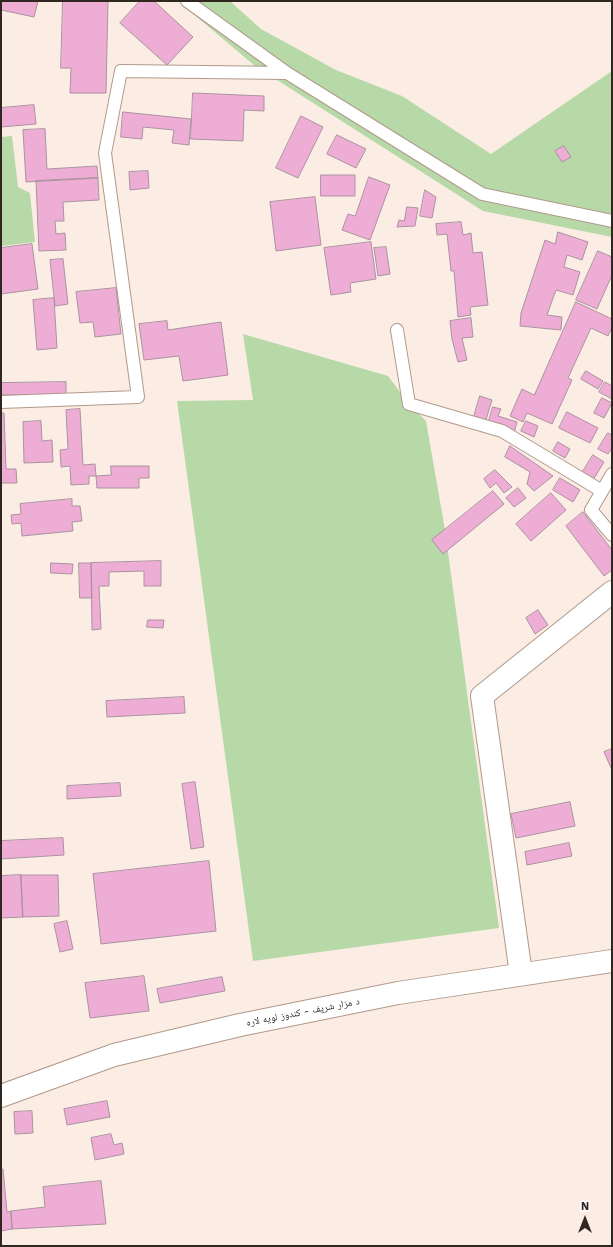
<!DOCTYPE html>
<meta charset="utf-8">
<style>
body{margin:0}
#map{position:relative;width:613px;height:1247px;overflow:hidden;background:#fcede4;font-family:"Work Sans",sans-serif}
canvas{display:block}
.frame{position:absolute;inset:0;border:2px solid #302721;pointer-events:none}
.north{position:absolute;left:565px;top:1199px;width:40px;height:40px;-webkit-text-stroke:3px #fff;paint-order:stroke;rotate:0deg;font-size:11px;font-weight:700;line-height:16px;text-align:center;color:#302721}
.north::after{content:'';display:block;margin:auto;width:14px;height:18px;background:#302721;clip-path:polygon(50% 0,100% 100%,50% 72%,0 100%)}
</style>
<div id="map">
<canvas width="613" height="1247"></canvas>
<div class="frame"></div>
<div class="north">N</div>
</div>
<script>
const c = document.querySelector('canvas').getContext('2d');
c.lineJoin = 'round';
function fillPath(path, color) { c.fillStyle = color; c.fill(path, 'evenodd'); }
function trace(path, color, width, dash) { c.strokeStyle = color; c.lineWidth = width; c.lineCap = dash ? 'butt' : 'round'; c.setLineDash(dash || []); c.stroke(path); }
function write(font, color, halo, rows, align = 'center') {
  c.font = font + ' "Work Sans","Noto Naskh Arabic",sans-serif'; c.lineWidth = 3; c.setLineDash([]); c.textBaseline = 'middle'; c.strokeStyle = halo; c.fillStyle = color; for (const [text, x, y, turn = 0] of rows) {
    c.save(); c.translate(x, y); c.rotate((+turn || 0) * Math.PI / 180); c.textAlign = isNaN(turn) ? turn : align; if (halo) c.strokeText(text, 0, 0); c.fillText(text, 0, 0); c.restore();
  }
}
fillPath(new Path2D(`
 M 178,1 L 230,1 L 261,29 L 336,70 L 402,96 L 491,154 L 612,71 L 612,237 L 483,211 L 255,66 Z
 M 12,136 L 18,187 L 30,193 L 35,242 L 1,246 L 1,137 Z
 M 243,334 L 388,376 L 409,404 L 426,421 L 445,530 L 499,928 L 253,961 L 177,401 L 253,400 Z`), '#b7d9a8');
const building = new Path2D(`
 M 1,1 L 38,1 L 34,17 L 1,10 Z
 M 63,1 L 108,1 L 106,93 L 70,93 L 71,68 L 61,68 Z
 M 140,1 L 154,1 L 193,37 L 167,65 L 120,23 Z
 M 193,93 L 264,96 L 264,111 L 244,110 L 243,141 L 191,139 Z
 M 34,105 L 36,124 L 1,127 L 1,108 Z
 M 123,112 L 191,119 L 189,145 L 172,143 L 174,130 L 143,127 L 142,139 L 121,137 Z
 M 301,116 L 323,127 L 298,178 L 276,168 Z
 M 45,129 L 47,169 L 97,166 L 98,178 L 26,182 L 23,130 Z
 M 337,135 L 366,149 L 356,168 L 327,154 Z
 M 564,146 L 571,157 L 562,162 L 555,151 Z
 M 148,171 L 149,188 L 130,190 L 129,172 Z
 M 321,175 L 355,175 L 355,196 L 321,196 Z
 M 369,177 L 390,185 L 370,240 L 342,230 L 348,214 L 355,216 Z
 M 98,178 L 99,200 L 63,202 L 64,221 L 55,221 L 56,234 L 65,233 L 66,250 L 39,251 L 36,181 Z
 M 425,190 L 436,197 L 432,218 L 420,216 Z
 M 315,197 L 321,245 L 276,251 L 270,202 Z
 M 407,207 L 418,208 L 415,226 L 397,227 L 399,220 L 404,221 Z
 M 461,222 L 463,235 L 471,233 L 473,253 L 482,252 L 488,305 L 470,307 L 471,315 L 458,317 L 454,271 L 451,271 L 447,234 L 437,235 L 436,224 Z
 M 558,232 L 588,242 L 582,260 L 567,255 L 564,267 L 580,272 L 573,295 L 556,290 L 547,315 L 562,317 L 561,330 L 520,326 L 521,313 L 545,240 L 555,244 Z
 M 371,242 L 376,279 L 350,283 L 351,292 L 331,295 L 324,248 Z
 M 32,244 L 38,289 L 1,294 L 1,248 Z
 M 386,247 L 390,274 L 378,276 L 374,248 Z
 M 598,251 L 612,257 L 612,275 L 597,309 L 576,300 Z
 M 63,259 L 68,304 L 55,306 L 50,260 Z
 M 116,288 L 121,334 L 95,337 L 93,322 L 80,323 L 76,292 Z
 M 54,298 L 57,348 L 37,350 L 33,300 Z
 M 576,302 L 612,319 L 612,327 L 608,336 L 591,328 L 568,378 L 572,380 L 552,424 L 527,413 L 523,422 L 510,416 L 522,389 L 534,395 Z
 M 471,318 L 473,337 L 462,338 L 467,360 L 458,362 L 452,339 L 450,321 Z
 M 167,321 L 168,330 L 221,322 L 228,375 L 183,381 L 179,356 L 144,360 L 139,324 Z
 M 586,371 L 603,381 L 598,389 L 581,379 Z
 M 66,382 L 66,394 L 1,395 L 1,383 Z
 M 605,382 L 612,386 L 612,399 L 599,392 Z
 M 480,396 L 492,400 L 485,423 L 473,420 Z
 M 602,398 L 612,403 L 604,418 L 594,413 Z
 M 493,407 L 501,409 L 498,416 L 517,422 L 514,433 L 488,424 Z
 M 80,409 L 83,465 L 95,464 L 96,476 L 89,476 L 89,484 L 71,485 L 70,466 L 61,467 L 60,450 L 68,449 L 66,410 Z
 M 567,412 L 598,428 L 590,443 L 559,428 Z
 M 1,413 L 4,413 L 6,469 L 16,469 L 17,483 L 1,483 Z
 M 41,421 L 42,441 L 52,440 L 53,462 L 24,463 L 23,422 Z
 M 526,421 L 538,426 L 534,437 L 521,431 Z
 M 608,433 L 612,435 L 612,448 L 608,454 L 598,449 Z
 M 558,442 L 570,449 L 565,458 L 553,451 Z
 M 510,446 L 553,476 L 534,491 L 527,484 L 530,472 L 505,457 Z
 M 593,455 L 604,462 L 593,480 L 582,473 Z
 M 111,466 L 149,466 L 149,478 L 139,478 L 139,488 L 97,488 L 96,476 L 111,475 Z
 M 495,470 L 512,487 L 504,493 L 496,483 L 490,488 L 484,479 Z
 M 560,478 L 580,490 L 573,502 L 553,490 Z
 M 518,488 L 526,498 L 514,507 L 506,498 Z
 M 493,491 L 504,504 L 443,554 L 432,540 Z
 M 551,493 L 566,510 L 531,541 L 516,524 Z
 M 72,499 L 72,506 L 80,506 L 82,521 L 72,522 L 73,531 L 22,536 L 21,523 L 12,524 L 11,515 L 21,514 L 20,504 Z
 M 583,512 L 612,550 L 612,570 L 604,576 L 566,526 Z
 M 161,561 L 161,586 L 144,586 L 144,571 L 109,572 L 109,586 L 99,586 L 101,629 L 92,630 L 91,563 Z
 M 51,563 L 73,564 L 72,574 L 51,573 Z
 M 79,563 L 91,563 L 92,598 L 80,598 Z
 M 538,610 L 548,625 L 535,634 L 526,618 Z
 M 148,620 L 164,620 L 163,628 L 147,627 Z
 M 184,697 L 185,713 L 107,717 L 106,701 Z
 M 612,749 L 612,770 L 604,752 Z
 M 195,782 L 204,847 L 191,849 L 182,784 Z
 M 120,783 L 121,796 L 67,799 L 67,786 Z
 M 570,802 L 575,826 L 516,838 L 511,814 Z
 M 63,838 L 64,855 L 1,859 L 1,841 Z
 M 569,843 L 572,856 L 527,865 L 525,852 Z
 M 209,861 L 216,931 L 101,944 L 93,874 Z
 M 21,875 L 23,917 L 1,918 L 1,876 Z
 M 21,875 L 58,875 L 59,916 L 23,917 Z
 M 67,921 L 73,949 L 60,952 L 54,924 Z
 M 144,976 L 149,1011 L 90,1018 L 85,983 Z
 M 222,977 L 225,991 L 160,1003 L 157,989 Z
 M 107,1101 L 110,1117 L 67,1125 L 64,1109 Z
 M 32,1111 L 33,1133 L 15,1134 L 14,1112 Z
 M 111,1134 L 114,1145 L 122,1143 L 124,1154 L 95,1160 L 91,1138 Z
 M 1,1169 L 3,1169 L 7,1212 L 11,1211 L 12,1229 L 1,1231 Z
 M 101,1181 L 106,1224 L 12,1229 L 11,1211 L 45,1207 L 43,1187 Z`);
fillPath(building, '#eeadd5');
trace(building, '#aa92a0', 1);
const service = new Path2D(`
 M 187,1 L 287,73 L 482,194 L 612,221
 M 397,330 L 409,404 L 502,431 L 602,491
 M 1,402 L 138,397 L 105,153 L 121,71 L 287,73
 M 612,474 L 591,510 L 612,535`);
const minor = new Path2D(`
 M 521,974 L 482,696 L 612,592`);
const primary = new Path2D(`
 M 1,1096 L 114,1055 L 240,1025 L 398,993 L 612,961`);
trace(service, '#b0998b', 14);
trace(minor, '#b0998b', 24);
trace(primary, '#b0998b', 24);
trace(service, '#fff', 12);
trace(minor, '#fff', 22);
trace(primary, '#fff', 22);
write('10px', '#302721', '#fff', [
 ["د مزار شریف - کندوز لویه لاره",303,1012,-11]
]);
</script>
